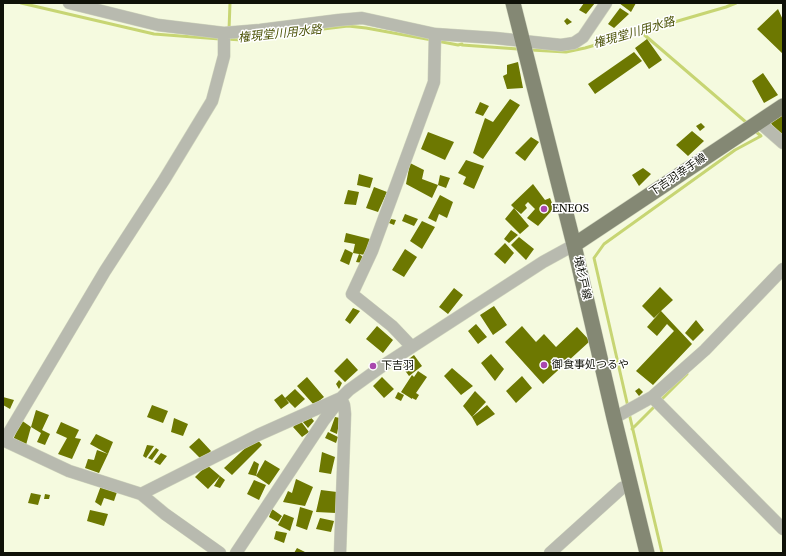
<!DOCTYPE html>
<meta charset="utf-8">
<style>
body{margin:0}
#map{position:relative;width:786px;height:556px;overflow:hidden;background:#f5fadf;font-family:Merriweather,serif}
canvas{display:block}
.frame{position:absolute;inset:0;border:4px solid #0f1108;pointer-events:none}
</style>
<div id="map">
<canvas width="786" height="556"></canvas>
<div class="frame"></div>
</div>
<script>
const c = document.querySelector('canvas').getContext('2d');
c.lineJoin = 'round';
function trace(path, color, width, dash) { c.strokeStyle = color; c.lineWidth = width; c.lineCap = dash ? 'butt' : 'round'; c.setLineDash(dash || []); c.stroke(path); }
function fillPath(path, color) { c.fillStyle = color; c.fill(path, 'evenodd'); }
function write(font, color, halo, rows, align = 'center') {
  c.font = font + ' Merriweather,"Noto Sans JP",serif'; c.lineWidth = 3; c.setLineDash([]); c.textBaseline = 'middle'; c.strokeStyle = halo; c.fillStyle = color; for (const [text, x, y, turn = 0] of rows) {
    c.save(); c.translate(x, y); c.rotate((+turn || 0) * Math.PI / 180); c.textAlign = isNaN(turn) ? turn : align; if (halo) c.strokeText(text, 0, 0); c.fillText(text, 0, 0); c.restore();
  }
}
trace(new Path2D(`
 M 21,3 L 154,34 L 220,39
 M 229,30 L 230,3
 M 641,32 L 747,123
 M 226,39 L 242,40 L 249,38 L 348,26 L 366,28 L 432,40
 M 437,41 L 458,45 L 462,44 L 462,45 L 518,49
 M 531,50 L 566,52 L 585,48 L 726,7 L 736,3
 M 660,401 L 687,374
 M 628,407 L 594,258 L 604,244 L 735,150 L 761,136 L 754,130
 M 629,413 L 662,553
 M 632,429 L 656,405`), '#c7d573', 3);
fillPath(new Path2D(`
 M 584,3 L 595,3 L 586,14 L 579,10 Z
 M 619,3 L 636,3 L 631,12 Z
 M 620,8 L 629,14 L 614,28 L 608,24 Z
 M 778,9 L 783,20 L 783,54 L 757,29 Z
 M 567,18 L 572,22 L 567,25 L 564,21 Z
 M 647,39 L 662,60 L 649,69 L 635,48 Z
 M 634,52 L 642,61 L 595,94 L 588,84 Z
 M 518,62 L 523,88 L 507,89 L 503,76 L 507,74 L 507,65 Z
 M 763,73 L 778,95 L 764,103 L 752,81 Z
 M 510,99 L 520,105 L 483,159 L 473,153 L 485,118 L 493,122 Z
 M 480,102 L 489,106 L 483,116 L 475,113 Z
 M 783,114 L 783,143 L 779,139 L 771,123 Z
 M 701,123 L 705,127 L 700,131 L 696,126 Z
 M 692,131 L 704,141 L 688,156 L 676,145 Z
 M 428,132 L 454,142 L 445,160 L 421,149 Z
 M 531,137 L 539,142 L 525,161 L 515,153 Z
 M 466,160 L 484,166 L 474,189 L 463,184 L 466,177 L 458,173 Z
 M 410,163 L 424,170 L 422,179 L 438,185 L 432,198 L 406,184 Z
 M 643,168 L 651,174 L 639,186 L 632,175 Z
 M 359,174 L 373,178 L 370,188 L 357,185 Z
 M 440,175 L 450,178 L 446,188 L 438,185 Z
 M 533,184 L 545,200 L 550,198 L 554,208 L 538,226 L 527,218 L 535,209 L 528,202 L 525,205 L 527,208 L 521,214 L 514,208 L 529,226 L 520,234 L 505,219 L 514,208 L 511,205 Z
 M 374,187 L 387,192 L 378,212 L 366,208 Z
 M 348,190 L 359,192 L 356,205 L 344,204 Z
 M 440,195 L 453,202 L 447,218 L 439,214 L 436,222 L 428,218 Z
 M 405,214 L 418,219 L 414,226 L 402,221 Z
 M 391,219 L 396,220 L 394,225 L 389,223 Z
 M 422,221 L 435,227 L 422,249 L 410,241 Z
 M 511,230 L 518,235 L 509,243 L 504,239 Z
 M 346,233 L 370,239 L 365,255 L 353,253 L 355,244 L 344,242 Z
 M 519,237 L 534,249 L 526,260 L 511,245 Z
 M 505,243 L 514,253 L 505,264 L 494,254 Z
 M 345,249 L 353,253 L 349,265 L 340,261 Z
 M 405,249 L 417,257 L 404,277 L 392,270 Z
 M 359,254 L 363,257 L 363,263 L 356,262 Z
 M 660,287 L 673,300 L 661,311 L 692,344 L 653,385 L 636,371 L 674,331 L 667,324 L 657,336 L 647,327 L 661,311 L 654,318 L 642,306 Z
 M 454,288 L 463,295 L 448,314 L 439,307 Z
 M 494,306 L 507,325 L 493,335 L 480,315 Z
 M 353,308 L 360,311 L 350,324 L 345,320 Z
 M 696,320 L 704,330 L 693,341 L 685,333 Z
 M 476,324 L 487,337 L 478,344 L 468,331 Z
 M 377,326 L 393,340 L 383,353 L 366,339 Z
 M 522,326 L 536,342 L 544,334 L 556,347 L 577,327 L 590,341 L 543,384 L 505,342 Z
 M 491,354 L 504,369 L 495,381 L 481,363 Z
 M 414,355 L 422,366 L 409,376 L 401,365 Z
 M 347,358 L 358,370 L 345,382 L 334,371 Z
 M 452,368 L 473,386 L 461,395 L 444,376 Z
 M 418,371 L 427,377 L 416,393 L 419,395 L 416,400 L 412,398 L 412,399 L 401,392 L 412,375 L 414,377 Z
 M 522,376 L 532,388 L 516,403 L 506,391 Z
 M 307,377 L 324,397 L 314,405 L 297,386 Z
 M 382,377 L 394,389 L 384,398 L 373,386 Z
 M 339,380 L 342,383 L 339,389 L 336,384 Z
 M 639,388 L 643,392 L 639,396 L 635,391 Z
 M 295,389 L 305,399 L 295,408 L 285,398 Z
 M 475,391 L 486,402 L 472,417 L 463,406 Z
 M 398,392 L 404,395 L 401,401 L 395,398 Z
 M 282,394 L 289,403 L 281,409 L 274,400 Z
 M 3,397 L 14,400 L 10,409 L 3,405 Z
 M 152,405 L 168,411 L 163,423 L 147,417 Z
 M 487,405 L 495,414 L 477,426 L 472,417 Z
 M 36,410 L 49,415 L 42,430 L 50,434 L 45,445 L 37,442 L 41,433 L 31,427 Z
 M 309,415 L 314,421 L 308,428 L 302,421 Z
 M 335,417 L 340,418 L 337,434 L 330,431 Z
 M 174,418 L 188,424 L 183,436 L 171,432 Z
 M 21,420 L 31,427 L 26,445 L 13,440 Z
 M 300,420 L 309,432 L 302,437 L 293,427 Z
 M 61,422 L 79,430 L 75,438 L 81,439 L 72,459 L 58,454 L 67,438 L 56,433 Z
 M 328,432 L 338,437 L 336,443 L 325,438 Z
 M 96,434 L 113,442 L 108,454 L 99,473 L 85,468 L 88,459 L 94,460 L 97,450 L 108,454 L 90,444 Z
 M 199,438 L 211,451 L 203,461 L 189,447 Z
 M 256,438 L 262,445 L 232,475 L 224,468 Z
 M 147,445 L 154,446 L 146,458 L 143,456 Z
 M 156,448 L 159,450 L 152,460 L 148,458 Z
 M 322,452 L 335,457 L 331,474 L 319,472 Z
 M 161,453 L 167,456 L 160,465 L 154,462 Z
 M 265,460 L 280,469 L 269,485 L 256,476 Z
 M 254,461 L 259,464 L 256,476 L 248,474 Z
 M 207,465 L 220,476 L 208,489 L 195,477 Z
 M 220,476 L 225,480 L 220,488 L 214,486 Z
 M 296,479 L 313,487 L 305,506 L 283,502 L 288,491 L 292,493 Z
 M 254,480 L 266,485 L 259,500 L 247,494 Z
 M 102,483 L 117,492 L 114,501 L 104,498 L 101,506 L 95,502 Z
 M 321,490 L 337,492 L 336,513 L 316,512 Z
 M 31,493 L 41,495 L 38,505 L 28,503 Z
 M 45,494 L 50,495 L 49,499 L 44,499 Z
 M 300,507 L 313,511 L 307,530 L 296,526 Z
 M 272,509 L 282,516 L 278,522 L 269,517 Z
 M 90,510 L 108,514 L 104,526 L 87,521 Z
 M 284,514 L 294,518 L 290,531 L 278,525 Z
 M 320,518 L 334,521 L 331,532 L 316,529 Z
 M 276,531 L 287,533 L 284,543 L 274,539 Z
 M 297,548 L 307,553 L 294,553 Z`), '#6d7801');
const minor = new Path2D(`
 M 69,3 L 158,25 L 224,33 L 260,30 L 339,20 L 362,18 L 435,34 L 495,38 L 561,45 L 574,43 L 583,37 L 606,3
 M 759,122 L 783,143
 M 412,347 L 392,326 L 352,294 L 372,251 L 434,82 L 435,34
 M 652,397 L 783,529
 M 614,418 L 652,397 L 705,350 L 783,269
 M 3,440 L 69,471 L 141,494 L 165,514 L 220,553
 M 4,441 L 105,271 L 164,180 L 212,101 L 224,56 L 224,33
 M 141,494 L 258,435 L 341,398 L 344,405 L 345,414 L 340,553
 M 236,553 L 324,420 L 341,398 L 349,390 L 381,367 L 543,262 L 574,245
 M 550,553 L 622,488 L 631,484`);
const major = new Path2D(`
 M 513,3 L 574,245 L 614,418 L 647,553
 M 574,245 L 783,106`);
trace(minor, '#d0d5bd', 13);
trace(major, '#d0d5bd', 16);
trace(minor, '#b8baaf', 12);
trace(major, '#848874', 15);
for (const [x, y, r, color] of [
 [544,209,4,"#a947ae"],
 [544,365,4,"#a947ae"],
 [373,366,4,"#a947ae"]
]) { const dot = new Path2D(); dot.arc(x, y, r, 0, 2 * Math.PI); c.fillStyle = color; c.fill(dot); trace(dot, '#fff', 1.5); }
write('11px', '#0f1108', '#fff', [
 ["下吉羽幸手線",678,175,-34],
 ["境杉戸線",582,278,77]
]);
write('11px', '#0f1108', '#fff', [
 ["ENEOS",552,209],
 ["御食事処つるや",552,365],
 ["下吉羽",381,366]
], 'left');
write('italic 12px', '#4e550b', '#fff', [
 ["権現堂川用水路",634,33,-16],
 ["権現堂川用水路",280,34,-6]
]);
</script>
